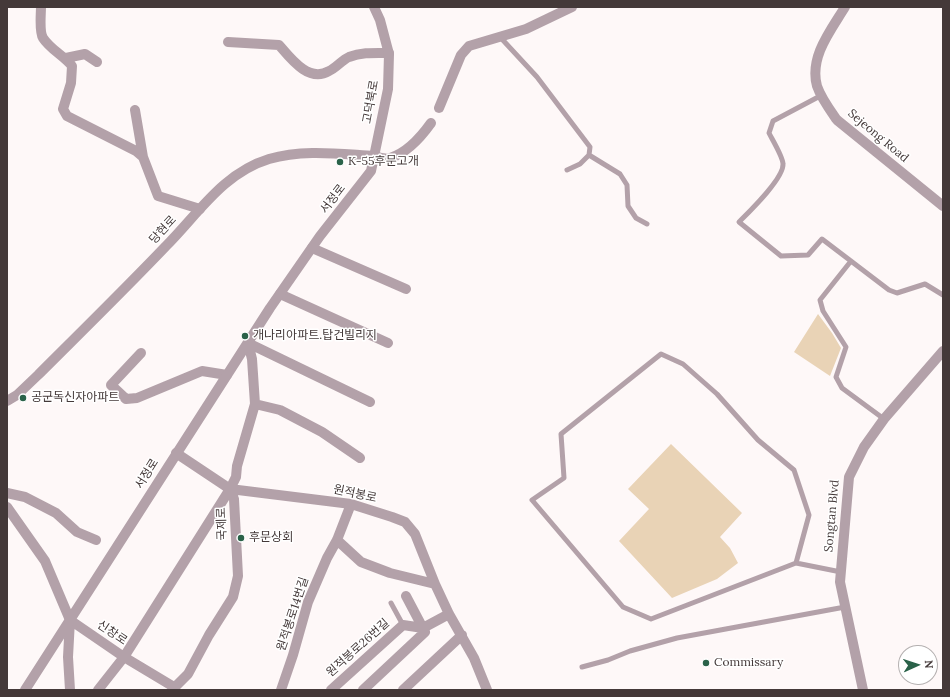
<!DOCTYPE html>
<meta charset="utf-8">
<style>
body{margin:0}
#map{position:relative;width:950px;height:697px;overflow:hidden;background:#fef8f8;font-family:Lora,serif}
canvas{display:block}
.frame{position:absolute;inset:0;border:8px solid #443939;pointer-events:none}
.north{position:absolute;left:898px;top:645px;width:40px;height:40px;box-sizing:border-box;background:#fff;border:1px solid #b4b0b0;border-radius:50%;rotate:87deg;font-size:11px;font-weight:700;line-height:16px;text-align:center;color:#443939}
.north::after{content:'';display:block;margin:auto;width:14px;height:18px;background:#2a6249;clip-path:polygon(50% 0,100% 100%,50% 72%,0 100%)}
</style>
<div id="map">
<canvas width="950" height="697"></canvas>
<div class="frame"></div>
<div class="north">N</div>
</div>
<script>
const c = document.querySelector('canvas').getContext('2d');
c.lineJoin = 'round';
function fillPath(path, color) { c.fillStyle = color; c.fill(path, 'evenodd'); }
function trace(path, color, width, dash) { c.strokeStyle = color; c.lineWidth = width; c.lineCap = dash ? 'butt' : 'round'; c.setLineDash(dash || []); c.stroke(path); }
function write(font, color, halo, rows, align = 'center') {
  c.font = font + ' Lora,"Noto Sans KR",serif'; c.lineWidth = 3; c.setLineDash([]); c.textBaseline = 'middle'; c.strokeStyle = halo; c.fillStyle = color; for (const [text, x, y, turn = 0] of rows) {
    c.save(); c.translate(x, y); c.rotate((+turn || 0) * Math.PI / 180); c.textAlign = isNaN(turn) ? turn : align; if (halo) c.strokeText(text, 0, 0); c.fillText(text, 0, 0); c.restore();
  }
}
fillPath(new Path2D(`
 M 818,314 L 832,333 L 841,348 L 830,376 L 794,352 Z
 M 671,444 L 742,513 L 720,537 L 730,548 L 738,563 L 717,579 L 672,598 L 619,541 L 649,509 L 628,489 Z`), '#e9d3b6');
trace(new Path2D(`
 M 500,37 L 537,77 L 590,147 L 589,155 L 580,164 L 567,170
 M 822,95 L 773,121 L 769,133 C 772,139 783,157 783,164 C 784,178 750,211 739,222 L 781,256 L 808,255 L 822,239 L 889,290 L 897,293 L 925,284 L 943,295
 M 589,155 L 620,174 L 627,185 L 628,206 L 636,218 L 647,224
 M 851,261 L 820,300 L 823,311 L 846,347 L 836,377 L 842,388 L 884,419
 M 796,563 L 809,515 L 794,470 L 758,440 L 717,394 L 683,364 L 661,354 L 561,434 L 564,478 L 532,500 L 623,607 L 651,619 L 796,563 L 841,572
 M 391,603 L 403,625
 M 582,667 L 608,660 L 630,651 L 677,638 L 845,607`), '#b3a1a9', 5);
trace(new Path2D(`
 M 41,7 C 41,14 39,32 43,38 C 50,49 64,56 72,66 L 71,83 L 63,109 L 67,116 L 136,151 L 143,157 L 158,196 L 200,209
 M 845,7 C 831,30 809,57 817,86 C 821,98 830,110 837,120 L 943,206
 M 228,42 L 279,45 C 291,59 309,83 329,71 C 336,68 342,60 349,57 C 362,52 375,53 389,53
 M 66,58 L 85,54 L 97,62
 M 439,108 L 461,55 L 469,46 L 526,29 L 572,7
 M 135,110 L 143,157
 M 374,156 C 379,157 386,160 390,158 C 407,153 421,137 431,123
 M 312,248 L 406,289
 M 280,294 L 388,343
 M 248,343 L 370,402
 M 141,353 L 111,385 L 126,399 L 137,398 L 202,371 L 227,375
 M 255,404 L 280,410 L 322,432 L 360,458
 M 176,453 L 230,489 L 351,504 L 392,517 L 405,522 L 415,534 L 435,584 L 449,614 L 474,658 L 487,690
 M 7,493 L 25,497 L 56,513 L 77,532 L 96,540
 M 7,507 L 45,561 L 70,620 L 68,657 L 70,690
 M 337,540 L 361,562 L 390,573 L 435,584
 M 70,620 L 124,657 L 174,687
 M 98,690 L 124,657 L 230,489
 M 172,690 L 188,674 L 209,635 L 233,597 L 238,576 L 234,499 L 230,489 L 236,477 L 237,466 L 255,404 L 252,359 L 248,343
 M 281,690 L 293,655 L 308,602 L 327,558 L 337,540 L 351,504
 M 331,690 L 403,625 L 423,628 L 449,614
 M 363,690 L 425,632 L 406,596
 M 403,690 L 462,635
 M 863,690 L 840,582 L 849,477 L 864,447 L 884,419 L 943,351`), '#b3a1a9', 10);
trace(new Path2D(`
 M 7,401 L 17,395 L 38,375 C 81,332 124,290 166,246 C 198,214 223,173 269,159 C 303,149 339,154 374,156
 M 25,690 L 270,308 L 320,236 L 371,171 L 388,89 L 389,54 L 380,20 L 374,7`), '#b3a1a9', 10);
for (const [x, y, r, color] of [
 [340,162,4,"#2a6249"],
 [245,336,4,"#2a6249"],
 [23,398,4,"#2a6249"],
 [241,538,4,"#2a6249"],
 [706,663,4,"#2a6249"]
]) { const dot = new Path2D(); dot.arc(x, y, r, 0, 2 * Math.PI); c.fillStyle = color; c.fill(dot); trace(dot, '#fff', 1.5); }
write('12px', '#443939', '#fff', [
 ["고덕북로",371,102,-80],
 ["Sejeong Road",878,136,40],
 ["서정로",333,199,-53],
 ["당현로",163,230,-47],
 ["서정로",147,474,-58],
 ["원적봉로",355,494,12],
 ["Songtan Blvd",832,516,-85],
 ["국제로",222,524,-92],
 ["원적봉로14번길",293,614,-72],
 ["신창로",112,633,34],
 ["원적봉로26번길",358,648,-42]
]);
write('12px', '#443939', '#fff', [
 ["K-55후문고개",348,162],
 ["개나리아파트.탑건빌리지",253,336],
 ["공군독신자아파트",31,398],
 ["후문상회",249,538],
 ["Commissary",714,663]
], 'left');
</script>
